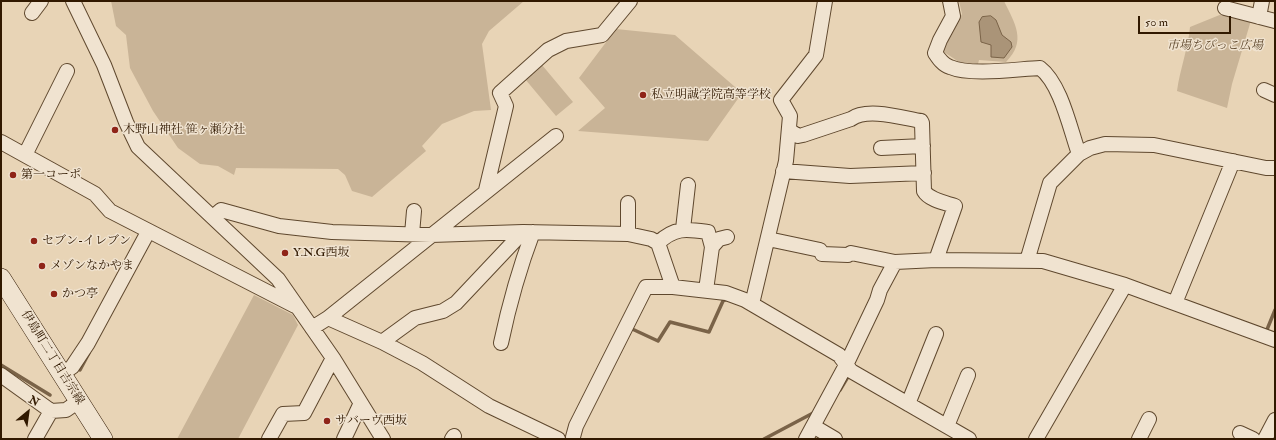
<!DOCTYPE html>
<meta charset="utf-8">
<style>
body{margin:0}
#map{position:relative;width:1276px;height:440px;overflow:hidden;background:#e8d4b6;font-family:"IM FELL Double Pica",serif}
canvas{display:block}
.frame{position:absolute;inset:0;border:2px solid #311900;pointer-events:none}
.north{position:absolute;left:8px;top:392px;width:40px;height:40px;-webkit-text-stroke:3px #f0e3d0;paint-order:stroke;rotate:29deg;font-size:11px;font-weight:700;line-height:16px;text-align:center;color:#311900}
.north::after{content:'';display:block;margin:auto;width:14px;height:18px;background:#311900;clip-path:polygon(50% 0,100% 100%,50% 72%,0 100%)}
.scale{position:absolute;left:1138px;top:16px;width:93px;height:18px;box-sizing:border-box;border:2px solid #311900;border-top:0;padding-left:5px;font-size:12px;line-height:14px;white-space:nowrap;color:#311900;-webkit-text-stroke:3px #f0e3d0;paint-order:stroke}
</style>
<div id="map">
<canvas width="1276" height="440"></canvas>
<div class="frame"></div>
<div class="north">N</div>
<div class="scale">50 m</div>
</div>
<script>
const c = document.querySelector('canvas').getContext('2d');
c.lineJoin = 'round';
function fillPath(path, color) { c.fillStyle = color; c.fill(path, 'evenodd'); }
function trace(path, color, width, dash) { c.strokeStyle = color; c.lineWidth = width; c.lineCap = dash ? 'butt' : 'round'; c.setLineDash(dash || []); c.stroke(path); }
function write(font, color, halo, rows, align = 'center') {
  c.font = font + ' "IM FELL Double Pica","Noto Serif JP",serif'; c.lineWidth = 3; c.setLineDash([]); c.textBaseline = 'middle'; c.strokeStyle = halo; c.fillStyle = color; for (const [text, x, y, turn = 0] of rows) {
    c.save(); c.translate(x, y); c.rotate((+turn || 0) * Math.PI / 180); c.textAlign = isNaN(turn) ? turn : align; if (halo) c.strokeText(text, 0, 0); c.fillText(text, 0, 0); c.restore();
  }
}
fillPath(new Path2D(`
 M 111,1 L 524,1 L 489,31 L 482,44 L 491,110 L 474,111 L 442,124 L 422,146 L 426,151 L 372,197 L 352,191 L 345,175 L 338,169 L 236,168 L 234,175 L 218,166 L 200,164 L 178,148 L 153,111 L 130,68 L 126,35 L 116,26 Z
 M 959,1 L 1004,1 C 1015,24 1027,41 1006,62 L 979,60 L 978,64 L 959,62 L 944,52 L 944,49 L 962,14 Z
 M 1227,12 L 1252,17 L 1232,84 L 1227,108 L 1177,91 C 1180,69 1188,49 1190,27 Z
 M 616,29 L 675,35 L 742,93 L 708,141 L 578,131 L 605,108 L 579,78 Z
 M 542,65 L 573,102 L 556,116 L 525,79 Z
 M 254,295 L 293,315 L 298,325 L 238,439 L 177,439 Z`), '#c9b497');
const water = new Path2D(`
 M 991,16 L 996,20 L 1002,35 L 1011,42 L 1012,47 L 1004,58 L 991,57 L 991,45 L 981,42 L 979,22 L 982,17 Z`);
fillPath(water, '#aa9478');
trace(water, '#7a6348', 1);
trace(new Path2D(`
 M 630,328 L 658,341 L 670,322 L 709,332 L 723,301 L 728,299
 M 1266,332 L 1275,310
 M 1,365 L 50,395
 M 80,370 L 89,353
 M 840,390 L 849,375
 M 764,439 L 815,412`), '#7a6348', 3.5);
const street = new Path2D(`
 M 73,1 L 104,65 L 126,122 L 138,147 L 278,279 L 333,358 L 383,439
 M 950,1 L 953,16 L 940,40 L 935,53 C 939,59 943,65 950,67 C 971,76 1017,69 1040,68 C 1061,84 1070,129 1079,154
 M 1225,8 L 1275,21
 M 32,13 L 41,1
 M 1259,17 L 1262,1
 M 1264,90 L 1275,95
 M 789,130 L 798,136 L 803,135 L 851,119 C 867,107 903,118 921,121 L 922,123 L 924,191 C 929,200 946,203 955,206 L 936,260
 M 1,142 L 95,194 L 110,211 L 295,306
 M 881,148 L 923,146
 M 25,155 L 67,71
 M 783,171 L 850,176 L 924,173
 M 486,190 L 506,106 L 500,93 L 548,50 L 566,41 L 602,35 L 630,1
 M 628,203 L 628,234
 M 213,217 L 221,210 L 279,226 L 332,232 L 431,235 L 523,232 L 628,234 L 651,239 L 658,243 L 673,287 L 726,293 L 745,300 L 839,355 L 851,371 L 969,439
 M 683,229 L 688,185
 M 412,234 L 414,211
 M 768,239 L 820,250 L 822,254 L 848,255 L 851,253 L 895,262
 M 658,243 C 675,227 686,229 708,232 L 712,247 L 706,290
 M 712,247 L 719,239 L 727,237
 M 1027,261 L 1050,183 L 1079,154 L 1090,148 L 1105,144 L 1154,145 L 1266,168 L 1275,168
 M 1175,303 L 1233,161
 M 752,304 L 786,161 L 790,116 L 781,100 L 816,55 L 825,1
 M 328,318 L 382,342 L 422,363 L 489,406 L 558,439
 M 312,328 L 328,318 L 556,136
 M 382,342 L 415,318 L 443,311 L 456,303 L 523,232
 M 501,343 C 509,305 519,269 533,232
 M 62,374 L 72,367 L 88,343 L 148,232
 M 1,375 L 51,411
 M 908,404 L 936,334
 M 813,426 L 835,439
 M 947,426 L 968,375
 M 1240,433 L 1253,439
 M 573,437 L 576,426 L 646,287 L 673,287
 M 35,439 L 51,411 L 66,410 L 79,401
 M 269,439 L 283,414 L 304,413 L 333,358
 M 344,439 L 360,405
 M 452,439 L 454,436
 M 806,439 L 846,365 L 877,300 L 880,290 L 895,262 L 936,260 L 1043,261 L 1125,285 L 1275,340
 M 1036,439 L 1125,285
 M 1139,439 L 1149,419
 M 1265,439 L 1275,420`);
const secondary = new Path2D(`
 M 1,278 L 103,439`);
trace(street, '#5f482e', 16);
trace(secondary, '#311900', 20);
trace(street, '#f0e3d0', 14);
trace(secondary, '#f0e3d0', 19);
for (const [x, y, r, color] of [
 [643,95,4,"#8f2418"],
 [115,130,4,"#8f2418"],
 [13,175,4,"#8f2418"],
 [34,241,4,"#8f2418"],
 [285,253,4,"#8f2418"],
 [42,266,4,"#8f2418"],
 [54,294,4,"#8f2418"],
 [327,421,4,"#8f2418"]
]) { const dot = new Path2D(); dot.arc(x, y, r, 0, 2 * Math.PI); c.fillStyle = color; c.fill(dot); trace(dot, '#f0e3d0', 1.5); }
write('italic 12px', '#5f482d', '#f0e3d0', [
 ["市場ちびっこ広場",1215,46]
]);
write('12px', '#311900', '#f0e3d0', [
 ["私立明誠学院高等学校",651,95],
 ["木野山神社 笹ヶ瀬分社",123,130],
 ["第一コーポ",21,175],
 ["セブン-イレブン",42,241],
 ["Y.N.G西坂",293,253],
 ["メゾンなかやま",50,266],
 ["かつ亭",62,294],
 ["サバーヴ西坂",335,421]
], 'left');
write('12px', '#311900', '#f0e3d0', [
 ["伊島町二丁目吉宗線",52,358,58]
]);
</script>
